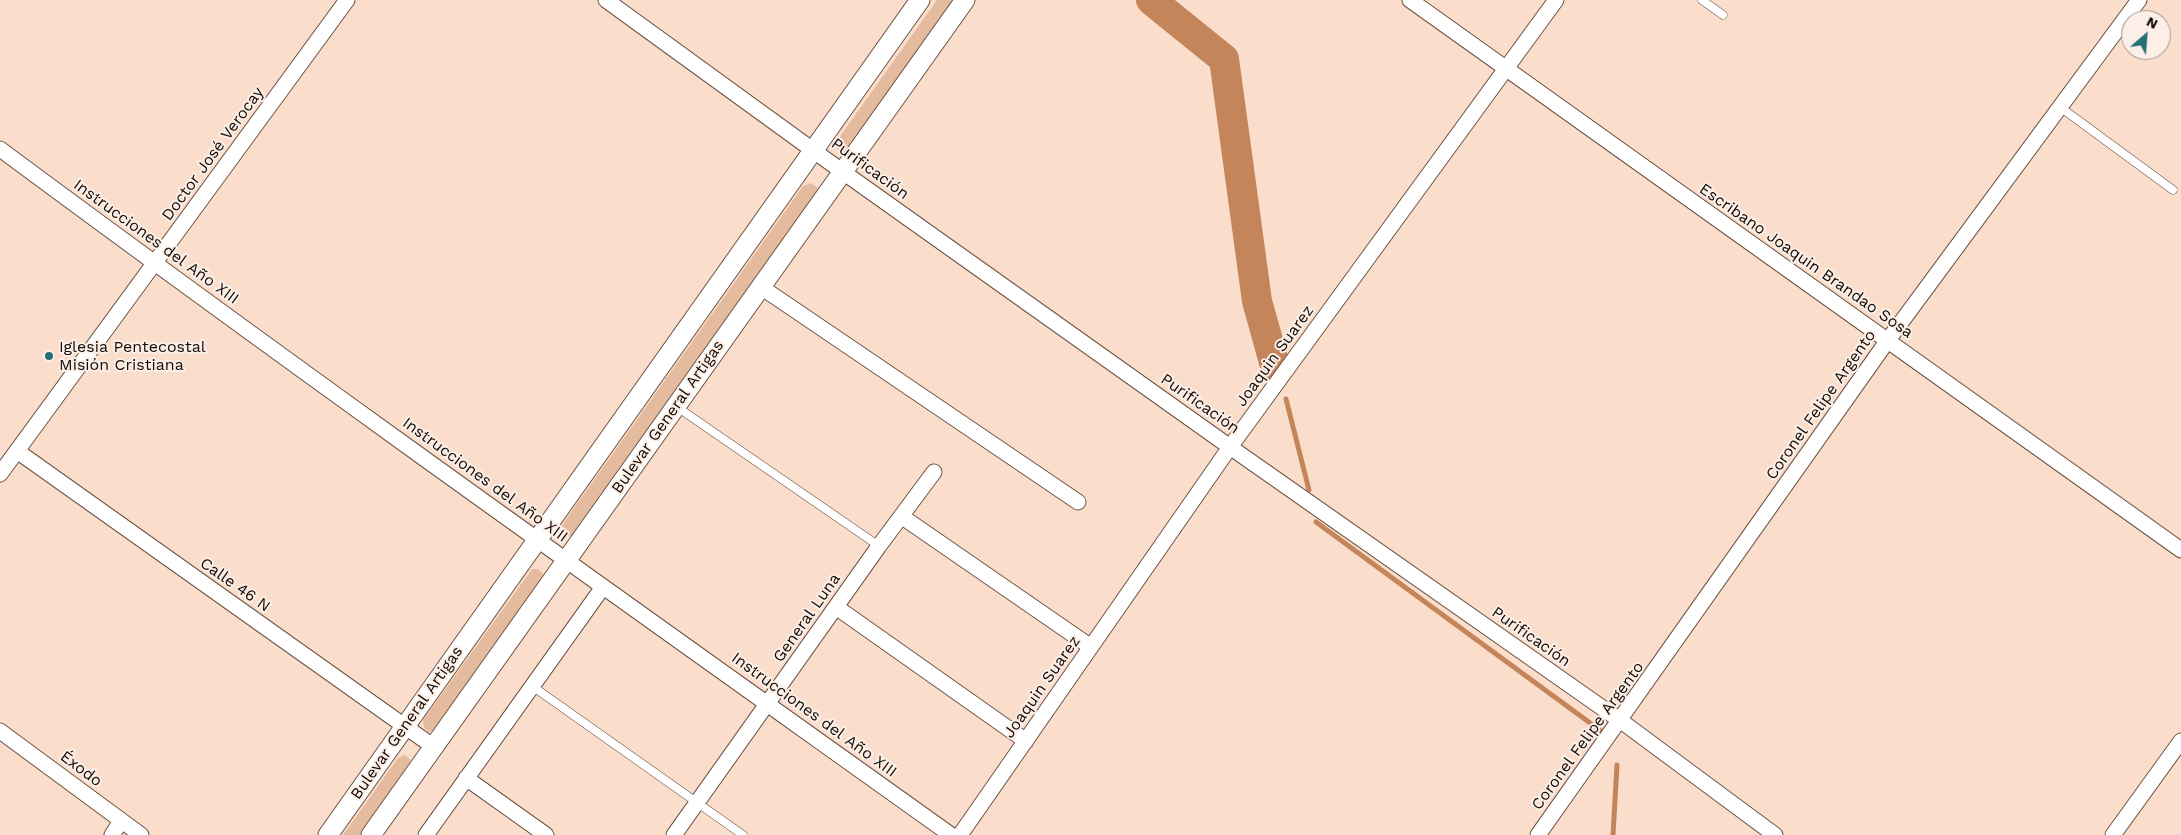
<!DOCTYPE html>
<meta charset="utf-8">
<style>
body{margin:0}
#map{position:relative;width:2181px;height:835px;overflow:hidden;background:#fbddcb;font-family:"Work Sans",sans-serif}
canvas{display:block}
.north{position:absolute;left:2121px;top:10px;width:50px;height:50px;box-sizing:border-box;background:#fbefe7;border:1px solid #9e938d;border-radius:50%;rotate:27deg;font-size:14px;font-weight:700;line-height:20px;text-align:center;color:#130a05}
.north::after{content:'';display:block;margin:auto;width:18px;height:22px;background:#247074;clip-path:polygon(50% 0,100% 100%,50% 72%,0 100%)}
</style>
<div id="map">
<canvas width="2181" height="835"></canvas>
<div class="north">N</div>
</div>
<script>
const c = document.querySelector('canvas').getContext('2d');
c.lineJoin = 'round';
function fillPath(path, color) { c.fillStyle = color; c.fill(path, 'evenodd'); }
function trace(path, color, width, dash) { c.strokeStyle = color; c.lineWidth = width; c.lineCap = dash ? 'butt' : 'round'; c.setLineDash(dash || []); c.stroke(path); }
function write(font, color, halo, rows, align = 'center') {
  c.font = font + ' "Work Sans",sans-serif'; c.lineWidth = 4; c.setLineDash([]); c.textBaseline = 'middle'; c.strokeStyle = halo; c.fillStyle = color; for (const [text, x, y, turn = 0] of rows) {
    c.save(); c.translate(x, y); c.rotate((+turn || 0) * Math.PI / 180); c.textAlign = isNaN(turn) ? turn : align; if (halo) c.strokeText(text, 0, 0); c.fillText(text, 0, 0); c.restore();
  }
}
fillPath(new Path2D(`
 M 937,0 L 956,0 L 849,151 L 843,153 L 837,149 L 836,142 Z
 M 811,183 L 818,188 L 817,195 L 575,534 L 571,537 L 563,532 L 562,525 L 803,186 Z
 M 532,569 L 538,569 L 543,574 L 542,580 L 435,730 L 429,732 L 424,728 L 423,720 Z
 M 404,755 L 410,759 L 411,765 L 361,835 L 343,835 L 398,758 Z`), '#e5bba0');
trace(new Path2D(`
 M 1286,399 L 1309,490
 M 1316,522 L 1601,731
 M 1613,835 L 1617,765`), '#c5855b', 5);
trace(new Path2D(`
 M 1151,0 L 1224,59 L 1257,301 L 1275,366`), '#c5855b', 30);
const service = new Path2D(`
 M 1702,0 L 1723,15
 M 2060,107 L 2173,190
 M 677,407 L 879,546
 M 532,686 L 743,835`);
const minor = new Path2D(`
 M 606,0 L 843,172 L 1230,447 L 1621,721 L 1775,835
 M 1410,0 L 2181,550
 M 0,149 C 314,382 633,608 951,835
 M 761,287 L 1078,502
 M 17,451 L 434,747
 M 0,474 L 347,0
 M 901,516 L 1091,647
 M 836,607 L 1026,741
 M 0,731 L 141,835
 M 466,778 L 546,835
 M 112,835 L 121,821
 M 426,835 L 603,587
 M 674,835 L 879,546 L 934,472
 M 960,835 L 1230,447 L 1556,0
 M 1538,835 L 1888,340 L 2139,0
 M 2113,835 L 2181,741`);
const tertiary = new Path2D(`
 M 328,835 L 920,0
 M 371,835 L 965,0`);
trace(service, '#6d5545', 9);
trace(minor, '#6d5545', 17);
trace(tertiary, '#6d5545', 21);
trace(service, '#fff', 8);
trace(minor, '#fff', 15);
trace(tertiary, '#fff', 19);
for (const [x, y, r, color] of [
 [49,356,5,"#247074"]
]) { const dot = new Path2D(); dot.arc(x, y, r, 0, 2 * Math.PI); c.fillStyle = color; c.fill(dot); trace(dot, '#fbefe7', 2); }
write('16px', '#130a05', '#fbefe7', [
 ["Doctor José Verocay",213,154,-54],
 ["Purificación",870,169,36],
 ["Instrucciones del Año XIII",156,242,36],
 ["Escribano Joaquin Brandao Sosa",1806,261,35],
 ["Joaquin Suarez",1275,356,-54],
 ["Purificación",1200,404,35],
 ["Coronel Felipe Argento",1821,405,-55],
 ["Bulevar General Artigas",668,417,-55],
 ["Instrucciones del Año XIII",485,480,36],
 ["Calle 46 N",235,585,35],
 ["General Luna",807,618,-55],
 ["Purificación",1531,637,35],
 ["Joaquin Suarez",1042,687,-55],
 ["Instrucciones del Año XIII",814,715,36],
 ["Bulevar General Artigas",407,723,-55],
 ["Coronel Felipe Argento",1588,736,-54],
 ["Éxodo",81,769,37]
]);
write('16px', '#130a05', '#fbefe7', [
 ["Iglesia Pentecostal",59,347],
 ["Misión Cristiana",59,365]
], 'left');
</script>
